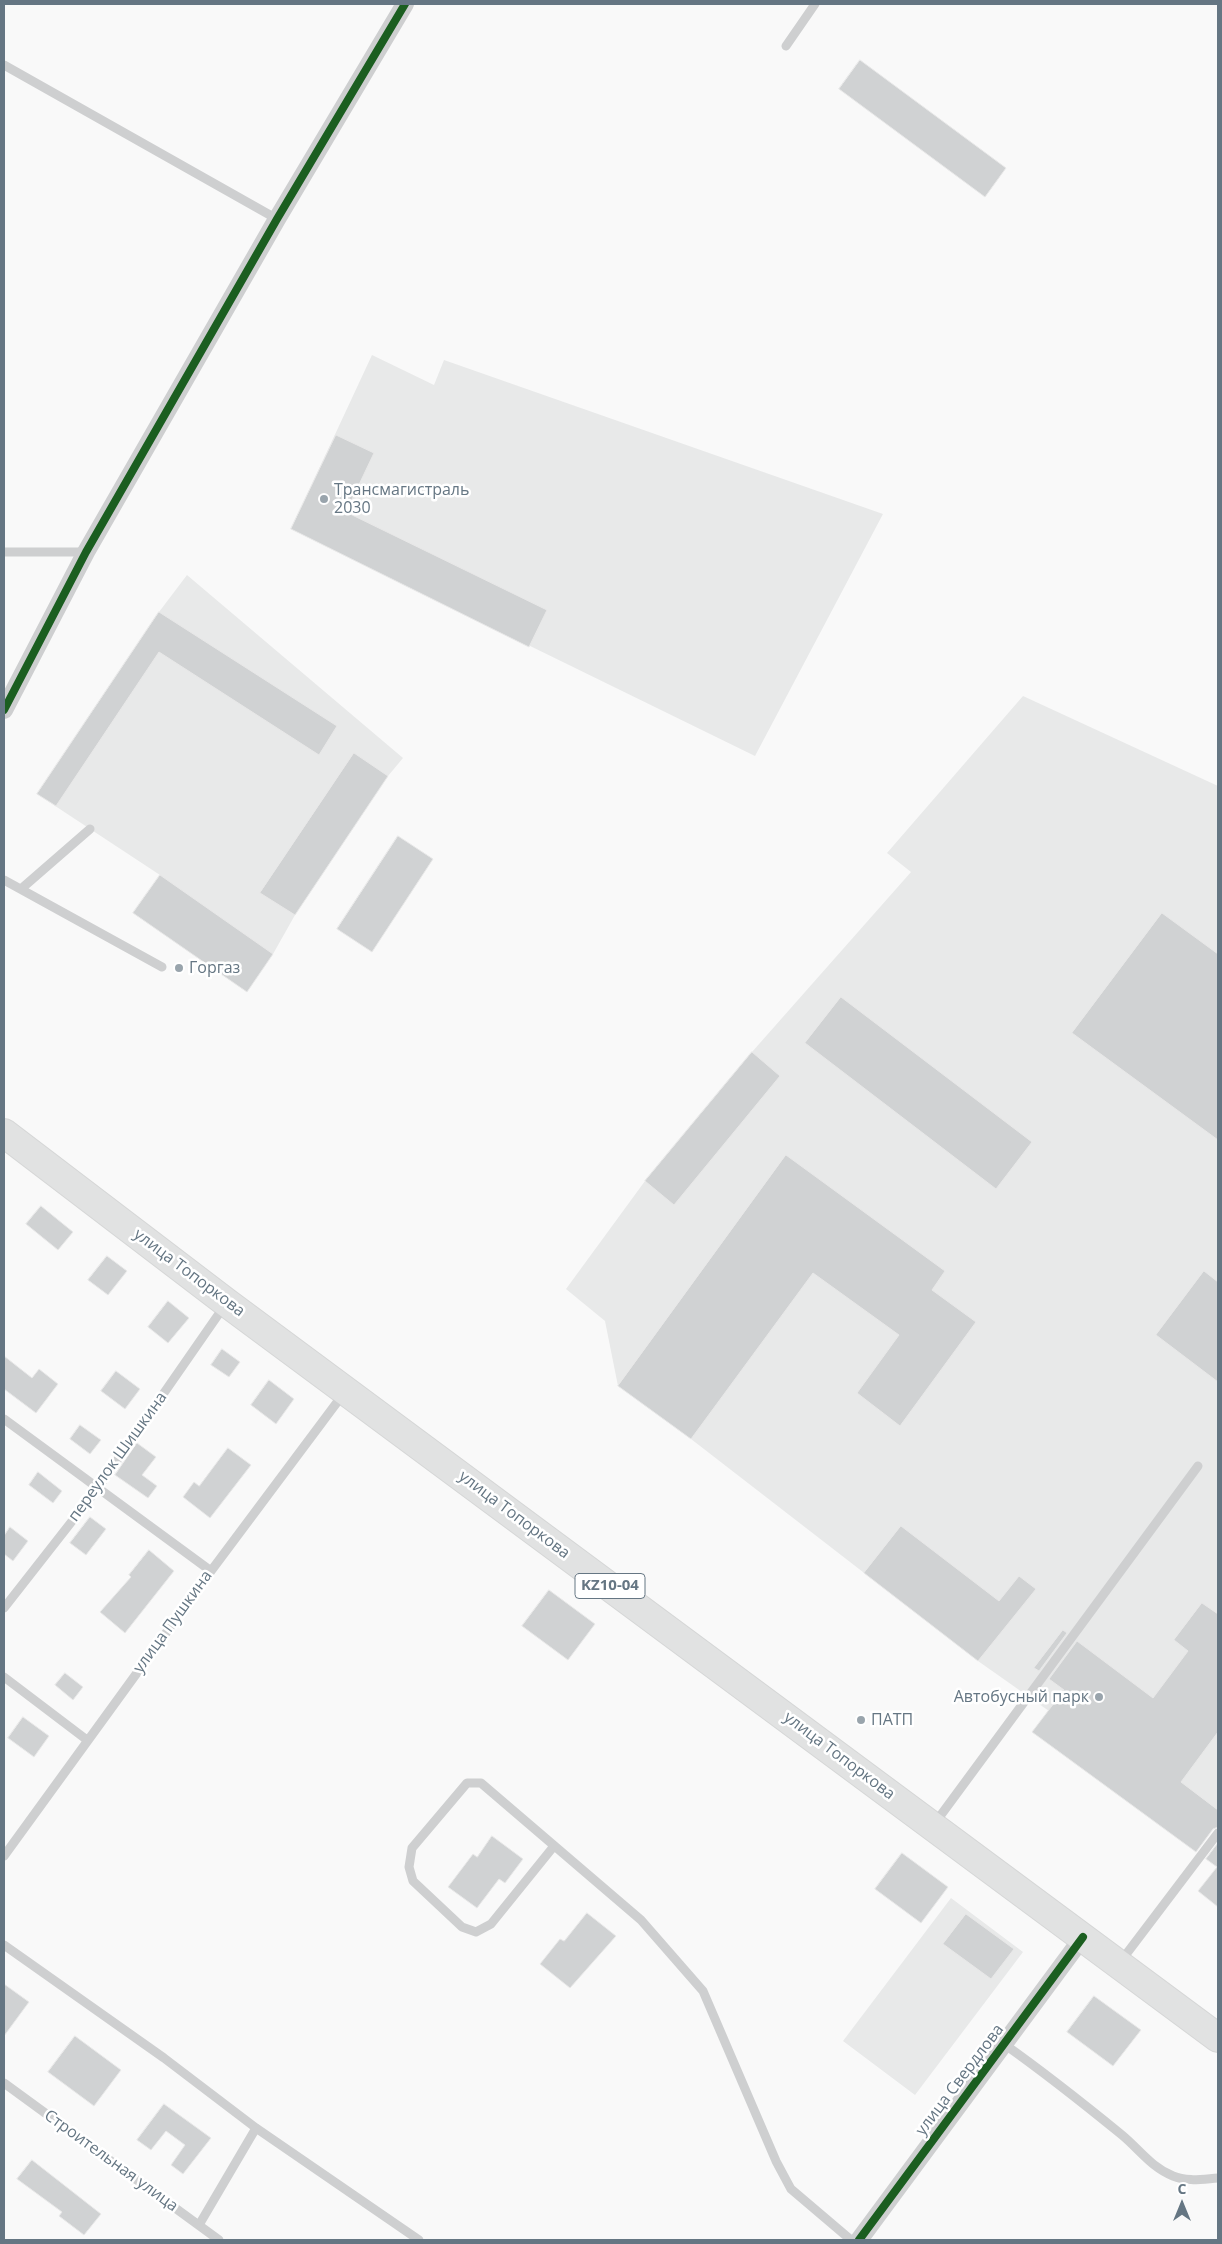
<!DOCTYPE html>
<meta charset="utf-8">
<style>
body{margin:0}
#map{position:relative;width:1222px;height:2244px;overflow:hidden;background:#f9f9f9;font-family:"Open Sans",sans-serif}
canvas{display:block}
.frame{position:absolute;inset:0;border:5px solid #657683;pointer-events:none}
.north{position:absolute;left:1157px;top:2179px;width:50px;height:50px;-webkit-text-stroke:4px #fff;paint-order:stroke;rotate:0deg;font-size:14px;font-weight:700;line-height:20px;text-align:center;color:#657683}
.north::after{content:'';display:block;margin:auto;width:18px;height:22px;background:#657683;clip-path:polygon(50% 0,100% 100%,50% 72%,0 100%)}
</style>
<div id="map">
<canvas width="1222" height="2244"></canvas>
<div class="frame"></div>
<div class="north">С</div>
</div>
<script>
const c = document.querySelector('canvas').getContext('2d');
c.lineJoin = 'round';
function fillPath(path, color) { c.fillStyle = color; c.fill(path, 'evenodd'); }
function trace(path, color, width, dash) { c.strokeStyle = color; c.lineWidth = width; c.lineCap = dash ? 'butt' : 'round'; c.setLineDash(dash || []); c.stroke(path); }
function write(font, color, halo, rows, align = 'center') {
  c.font = font + ' "Open Sans",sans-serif'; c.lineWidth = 5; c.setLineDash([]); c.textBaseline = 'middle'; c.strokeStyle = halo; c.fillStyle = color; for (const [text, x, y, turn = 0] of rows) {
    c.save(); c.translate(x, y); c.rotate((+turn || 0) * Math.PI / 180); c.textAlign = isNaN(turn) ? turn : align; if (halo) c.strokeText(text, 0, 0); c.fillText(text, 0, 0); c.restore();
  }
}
fillPath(new Path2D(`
 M 372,355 L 434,385 L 444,360 L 883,514 L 755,756 L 291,529 Z
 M 187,575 L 403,758 L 388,776 L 295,915 L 273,954 L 247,992 L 133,913 L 160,875 L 37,794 L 159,612 Z
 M 1023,696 L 1218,786 L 1218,1810 L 1107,1728 L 1079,1765 L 1032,1732 L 1049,1711 L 978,1661 L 691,1439 L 618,1386 L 605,1321 L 566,1289 L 645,1181 L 752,1052 L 911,872 L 887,853 Z
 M 951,1898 L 1023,1952 L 915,2095 L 843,2041 Z`), '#e8e9e9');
const building = new Path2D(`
 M 860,60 L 1006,168 L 985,197 L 839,89 Z
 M 336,435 L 374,453 L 346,512 L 547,610 L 529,647 L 291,529 Z
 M 159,612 L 337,726 L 319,755 L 159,652 L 56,806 L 37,794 Z
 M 354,753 L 388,776 L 295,915 L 260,893 Z
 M 398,836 L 433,859 L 372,952 L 337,929 Z
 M 160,875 L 273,954 L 247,992 L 133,913 Z
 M 1162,913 L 1218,954 L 1218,1140 L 1072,1033 Z
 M 841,997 L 1032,1142 L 996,1189 L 805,1043 Z
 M 752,1052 L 780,1076 L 674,1205 L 645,1181 Z
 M 786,1155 L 945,1271 L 932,1290 L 976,1322 L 900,1426 L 857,1393 L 899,1335 L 813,1273 L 691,1439 L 618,1386 Z
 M 41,1206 L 73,1232 L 58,1250 L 26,1224 Z
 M 107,1256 L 127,1271 L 108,1295 L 88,1280 Z
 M 1204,1271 L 1218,1282 L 1218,1382 L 1156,1335 Z
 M 168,1301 L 189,1318 L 168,1343 L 148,1327 Z
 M 222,1349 L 240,1362 L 229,1377 L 211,1365 Z
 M 4,1356 L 32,1378 L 39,1369 L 58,1384 L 36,1413 L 4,1389 Z
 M 116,1371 L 140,1389 L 125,1409 L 101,1391 Z
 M 269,1380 L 294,1399 L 276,1424 L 251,1405 Z
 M 80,1425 L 101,1440 L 90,1454 L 70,1439 Z
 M 137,1443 L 156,1457 L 142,1475 L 157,1486 L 148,1498 L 115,1475 Z
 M 228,1448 L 251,1465 L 210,1518 L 183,1497 L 194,1482 L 199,1486 Z
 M 38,1472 L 62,1491 L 53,1503 L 29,1485 Z
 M 90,1517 L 106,1529 L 86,1555 L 70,1543 Z
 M 901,1526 L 999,1601 L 1019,1576 L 1036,1589 L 978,1661 L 864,1573 Z
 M 10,1527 L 28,1541 L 13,1561 L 4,1554 L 4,1536 Z
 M 149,1550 L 174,1571 L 125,1633 L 100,1612 L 131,1577 L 129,1575 Z
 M 549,1590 L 595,1624 L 568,1660 L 522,1626 Z
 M 1202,1603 L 1218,1614 L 1218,1732 L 1181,1782 L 1218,1810 L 1218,1827 L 1213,1829 L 1196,1852 L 1032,1732 L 1064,1690 L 1049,1679 L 1077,1641 L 1153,1698 L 1188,1651 L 1174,1640 Z
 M 1063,1630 L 1067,1633 L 1039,1671 L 1034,1668 Z
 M 65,1673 L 83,1687 L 73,1700 L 55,1685 Z
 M 23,1717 L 49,1736 L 34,1757 L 8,1738 Z
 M 492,1836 L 523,1859 L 505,1883 L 499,1879 L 477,1908 L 448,1887 L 473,1854 L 477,1857 Z
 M 1218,1843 L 1218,1907 L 1198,1891 L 1217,1867 L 1206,1859 Z
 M 902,1853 L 948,1887 L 921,1923 L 875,1889 Z
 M 587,1913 L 616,1936 L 570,1988 L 540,1964 L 560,1939 L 564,1941 Z
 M 966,1914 L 1014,1949 L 991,1979 L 943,1944 Z
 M 4,1984 L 29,2002 L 4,2036 Z
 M 1094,1996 L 1141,2030 L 1113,2066 L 1067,2032 Z
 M 75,2036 L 121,2070 L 94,2106 L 48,2072 Z
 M 164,2104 L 211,2138 L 183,2174 L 171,2165 L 185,2145 L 166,2131 L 151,2150 L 137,2140 Z
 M 32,2160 L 101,2214 L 84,2235 L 59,2216 L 62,2212 L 17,2179 Z`);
fillPath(building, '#d0d2d3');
trace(building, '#e8e8e8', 1);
const trunk = new Path2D(`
 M 4,1133 L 227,1303 L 1218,2038`);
trace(trunk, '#d5d6d6', 30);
trace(new Path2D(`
 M 786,46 L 815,4
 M 4,65 L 277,219
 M 4,552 L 86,552
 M 4,880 L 162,967
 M 21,889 L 90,829
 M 4,1419 L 211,1571
 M 4,1608 L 98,1488 L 225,1305
 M 4,1677 L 87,1740
 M 935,1823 L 1198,1466
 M 554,1846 L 491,1924 L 476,1932 L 462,1927 L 413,1881 L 409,1867 L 412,1848 L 467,1783 L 481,1783 L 641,1920 L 703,1991 L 776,2161 L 791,2189 L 851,2240
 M 4,1856 L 211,1571 L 344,1393
 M 4,1945 L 164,2058 L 256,2128 L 419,2240
 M 1121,1961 L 1218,1833
 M 1004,2044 C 1045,2073 1084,2104 1122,2135 C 1140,2150 1151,2167 1173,2176 C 1187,2182 1203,2179 1218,2178
 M 4,2083 L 219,2240
 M 199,2225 L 256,2128`), '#cecfd0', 9);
trace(new Path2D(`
 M 4,710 L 86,552 L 277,219 L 405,4
 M 859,2240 L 1083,1937`), '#cecfd0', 18);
trace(trunk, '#e1e2e2', 28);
trace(new Path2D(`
 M 4,710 L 86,552 L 277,219 L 405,4
 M 859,2240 L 1083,1937`), '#1b5e20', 8);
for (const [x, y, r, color] of [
 [324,499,5,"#99a4ac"],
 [179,968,5,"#99a4ac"],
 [1099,1697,5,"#99a4ac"],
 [861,1720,5,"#99a4ac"]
]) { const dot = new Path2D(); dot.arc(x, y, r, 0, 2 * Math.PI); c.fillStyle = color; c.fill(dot); trace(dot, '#fff', 2); }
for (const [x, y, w] of [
 [610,1586,70]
]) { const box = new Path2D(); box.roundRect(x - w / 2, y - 12.5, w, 25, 4); c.fillStyle = '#fff'; c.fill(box); trace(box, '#657683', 1); }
write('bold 15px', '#657683', null, [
 ["KZ10-04",610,1586]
]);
write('16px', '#657683', '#fff', [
 ["Трансмагистраль",334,490],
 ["2030",334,508],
 ["Горгаз",189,968],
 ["Автобусный парк",1089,1697,"right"],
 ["ПАТП",871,1720]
], 'left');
write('16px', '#657683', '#fff', [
 ["улица Топоркова",189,1273,37],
 ["переулок Шишкина",118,1457,-54],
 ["улица Топоркова",514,1515,37],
 ["улица Пушкина",173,1622,-54],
 ["улица Топоркова",839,1756,37],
 ["улица Свердлова",960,2080,-53],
 ["Строительная улица",111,2161,36]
]);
</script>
